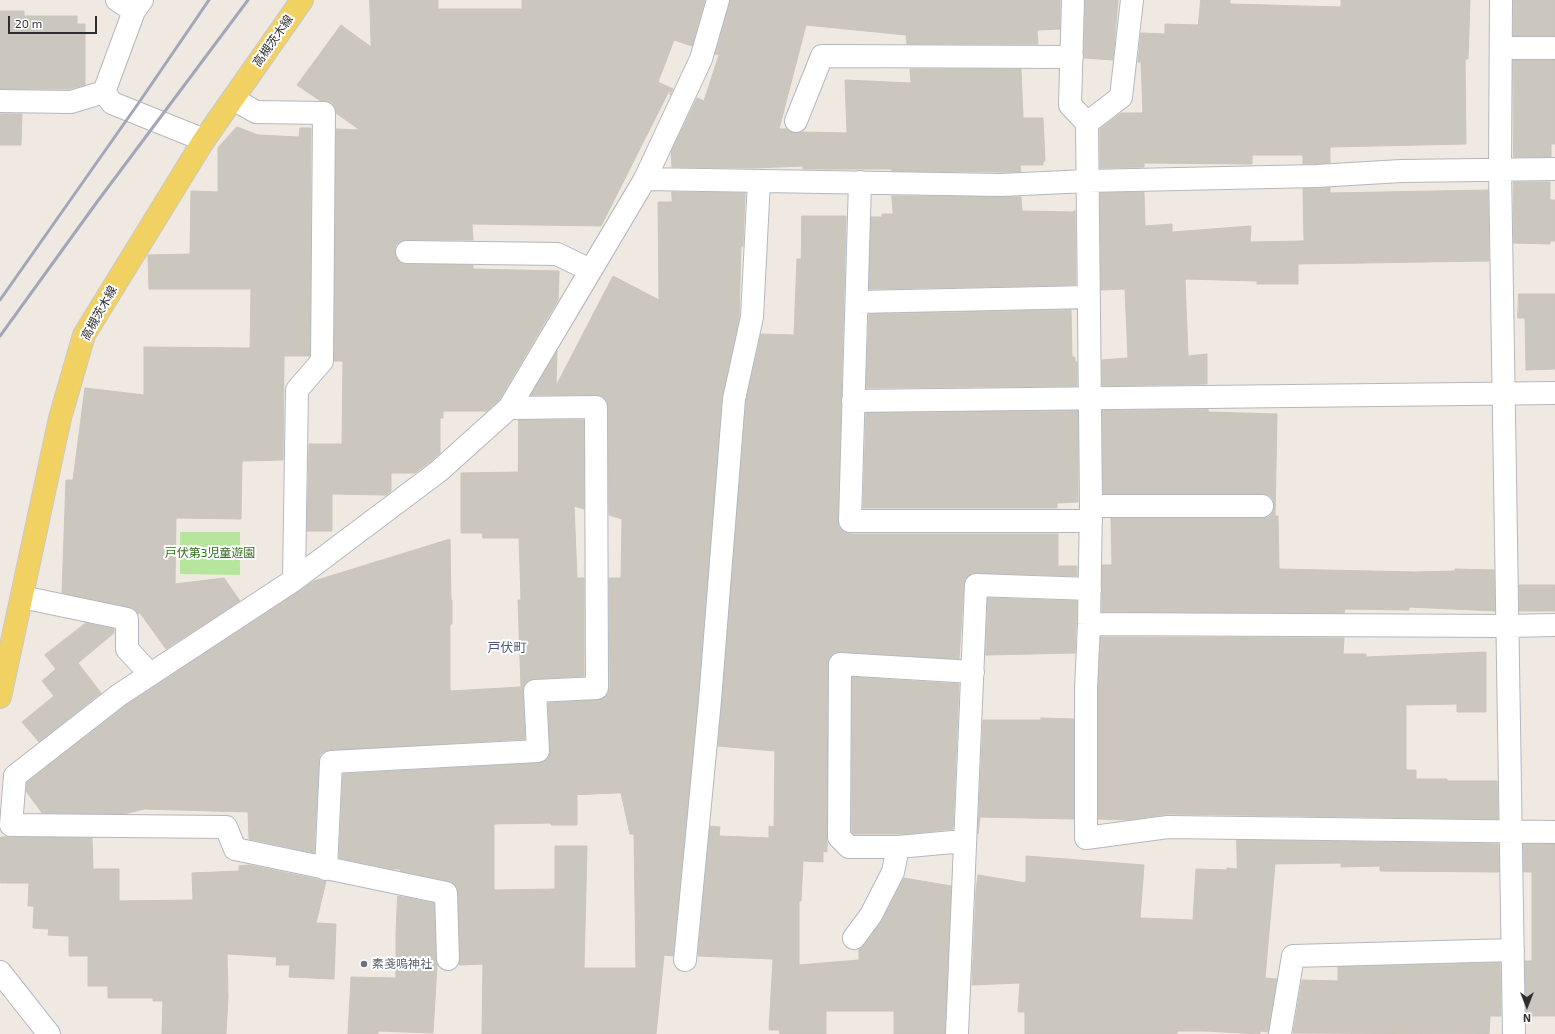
<!DOCTYPE html>
<meta charset="utf-8">
<style>
body{margin:0}
#map{position:relative;width:1555px;height:1034px;overflow:hidden;background:#efe9e1;font-family:"Exo 2",sans-serif}
canvas{display:block}
.north{position:absolute;left:1507px;top:986px;width:40px;height:40px;-webkit-text-stroke:3px #fff;paint-order:stroke;rotate:180deg;font-size:11px;font-weight:700;line-height:16px;text-align:center;color:#2e2e2e}
.north::after{content:'';display:block;margin:auto;width:14px;height:18px;background:#2e2e2e;clip-path:polygon(50% 0,100% 100%,50% 72%,0 100%)}
.scale{position:absolute;left:8px;top:16px;width:89px;height:18px;box-sizing:border-box;border:2px solid #2e2e2e;border-top:0;padding-left:5px;font-size:12px;line-height:14px;white-space:nowrap;color:#2e2e2e;-webkit-text-stroke:3px #fff;paint-order:stroke}
</style>
<div id="map">
<canvas width="1555" height="1034"></canvas>
<div class="north">N</div>
<div class="scale">20 m</div>
</div>
<script>
const c = document.querySelector('canvas').getContext('2d');
c.lineJoin = 'round';
function fillPath(path, color) { c.fillStyle = color; c.fill(path, 'evenodd'); }
function trace(path, color, width, dash) { c.strokeStyle = color; c.lineWidth = width; c.lineCap = dash ? 'butt' : 'round'; c.setLineDash(dash || []); c.stroke(path); }
function write(font, color, halo, rows, align = 'center') {
  c.font = font + ' "Exo 2","Noto Sans JP",sans-serif'; c.lineWidth = 4; c.setLineDash([]); c.textBaseline = 'middle'; c.strokeStyle = halo; c.fillStyle = color; for (const [text, x, y, turn = 0] of rows) {
    c.save(); c.translate(x, y); c.rotate((+turn || 0) * Math.PI / 180); c.textAlign = isNaN(turn) ? turn : align; if (halo) c.strokeText(text, 0, 0); c.fillText(text, 0, 0); c.restore();
  }
}
fillPath(new Path2D(`
 M 180,532 L 240,532 L 240,575 L 180,574 Z`), '#b6e59e');
const building = new Path2D(`
 M 370,0 L 438,0 L 438,9 L 522,9 L 522,0 L 705,0 L 692,46 L 674,40 L 658,82 L 673,89 L 670,95 L 670,89 L 601,226 L 472,224 L 473,240 L 407,240 L 401,241 L 396,245 L 395,251 L 396,258 L 400,262 L 406,264 L 473,265 L 473,269 L 559,271 L 558,300 L 499,400 L 487,411 L 443,411 L 443,418 L 440,418 L 440,453 L 431,461 L 415,473 L 391,473 L 391,491 L 386,495 L 332,494 L 332,531 L 307,531 L 309,444 L 342,444 L 343,361 L 334,361 L 336,129 L 360,130 L 336,113 L 335,107 L 331,102 L 319,100 L 297,85 L 341,25 L 371,47 Z
 M 730,0 L 1060,0 L 1060,29 L 1037,30 L 1038,44 L 907,44 L 906,35 L 806,25 L 779,129 L 786,129 L 791,132 L 797,133 L 802,132 L 847,133 L 845,80 L 911,83 L 910,69 L 1021,69 L 1023,118 L 1043,118 L 1045,161 L 1043,161 L 1043,165 L 1020,165 L 1021,172 L 1001,172 L 892,171 L 892,169 L 803,169 L 803,166 L 754,168 L 672,167 L 671,152 L 697,98 L 704,101 L 719,55 L 715,54 Z
 M 1085,0 L 1118,0 L 1113,60 L 1084,58 Z
 M 1201,0 L 1230,0 L 1230,4 L 1341,7 L 1341,0 L 1470,0 L 1468,59 L 1465,59 L 1466,144 L 1330,147 L 1330,163 L 1303,164 L 1303,155 L 1252,155 L 1252,164 L 1144,163 L 1144,167 L 1100,168 L 1100,129 L 1121,113 L 1143,113 L 1141,62 L 1138,62 L 1141,33 L 1165,34 L 1165,24 L 1198,25 Z
 M 1514,0 L 1555,0 L 1555,36 L 1514,36 Z
 M 0,11 L 24,11 L 24,16 L 77,16 L 77,24 L 85,24 L 85,85 L 69,89 L 0,89 Z
 M 1513,60 L 1555,60 L 1555,144 L 1551,144 L 1551,157 L 1514,157 Z
 M 0,114 L 22,114 L 21,145 L 0,145 Z
 M 237,127 L 258,135 L 299,137 L 300,128 L 311,128 L 310,356 L 284,356 L 283,460 L 242,461 L 241,519 L 176,518 L 175,584 L 224,578 L 240,601 L 166,649 L 140,613 L 138,614 L 134,609 L 62,593 L 66,480 L 73,480 L 85,388 L 144,395 L 144,347 L 250,348 L 251,289 L 149,289 L 148,255 L 190,254 L 191,191 L 218,192 L 218,148 Z
 M 1514,182 L 1550,182 L 1550,200 L 1555,200 L 1555,241 L 1550,241 L 1550,244 L 1514,243 Z
 M 1330,188 L 1330,193 L 1488,190 L 1489,261 L 1298,264 L 1298,284 L 1257,284 L 1257,281 L 1185,279 L 1188,356 L 1207,354 L 1207,384 L 1102,386 L 1102,360 L 1128,358 L 1125,289 L 1101,290 L 1100,193 L 1144,192 L 1145,226 L 1172,224 L 1172,232 L 1251,226 L 1250,242 L 1304,241 L 1303,189 Z
 M 672,192 L 745,193 L 743,246 L 741,246 L 739,319 L 722,398 L 698,699 L 673,956 L 664,955 L 656,1034 L 482,1034 L 483,964 L 459,965 L 460,959 L 457,887 L 449,881 L 400,871 L 400,869 L 391,869 L 339,858 L 343,774 L 539,763 L 545,761 L 549,757 L 550,751 L 548,703 L 598,700 L 603,699 L 608,694 L 610,688 L 609,578 L 621,578 L 622,519 L 609,515 L 608,407 L 607,401 L 602,396 L 596,395 L 531,395 L 557,351 L 556,386 L 613,276 L 659,300 L 658,202 L 672,202 ZM 621,793 L 630,834 L 634,834 L 636,968 L 584,968 L 587,846 L 555,846 L 555,889 L 494,890 L 494,824 L 551,823 L 551,825 L 577,825 L 577,795 Z
 M 892,196 L 1021,197 L 1022,211 L 1073,212 L 1075,210 L 1076,285 L 869,289 L 871,217 L 882,217 L 882,214 L 893,214 Z
 M 802,216 L 846,216 L 838,521 L 839,527 L 844,532 L 850,534 L 1058,534 L 1058,566 L 1077,566 L 1077,576 L 976,573 L 970,574 L 965,579 L 964,584 L 959,659 L 841,652 L 834,653 L 829,658 L 828,664 L 827,852 L 823,851 L 823,862 L 803,861 L 801,901 L 799,901 L 799,965 L 859,960 L 859,950 L 864,945 L 881,922 L 904,878 L 951,886 L 945,1034 L 894,1034 L 894,1011 L 826,1011 L 826,1034 L 780,1034 L 779,1030 L 769,1030 L 773,959 L 698,956 L 710,826 L 720,827 L 719,836 L 769,838 L 769,826 L 774,827 L 775,751 L 718,746 L 746,401 L 761,334 L 794,335 L 797,259 L 801,259 Z
 M 1519,294 L 1555,294 L 1555,369 L 1526,370 L 1525,318 L 1518,318 Z
 M 1071,310 L 1072,357 L 1075,357 L 1075,362 L 1077,362 L 1077,386 L 866,388 L 869,314 Z
 M 1208,409 L 1208,412 L 1277,414 L 1275,516 L 1278,516 L 1279,569 L 1416,572 L 1455,571 L 1455,569 L 1494,570 L 1495,611 L 1409,607 L 1409,610 L 1345,609 L 1344,613 L 1102,612 L 1102,565 L 1112,565 L 1111,518 L 1262,518 L 1269,517 L 1273,512 L 1274,506 L 1273,499 L 1268,495 L 1262,494 L 1103,494 L 1102,411 Z
 M 1078,411 L 1078,502 L 1057,503 L 1057,508 L 863,508 L 866,413 Z
 M 519,420 L 584,420 L 584,509 L 574,506 L 577,578 L 584,578 L 584,676 L 534,679 L 528,681 L 524,686 L 523,692 L 525,739 L 325,751 L 320,755 L 319,761 L 314,853 L 249,839 L 248,812 L 144,809 L 124,814 L 42,813 L 26,791 L 27,782 L 126,705 L 314,581 L 450,539 L 451,600 L 452,600 L 452,624 L 450,624 L 450,691 L 521,687 L 518,600 L 521,600 L 519,538 L 483,538 L 482,533 L 461,533 L 461,473 L 518,472 Z
 M 1519,585 L 1555,585 L 1555,611 L 1520,611 Z
 M 988,598 L 1077,601 L 1075,653 L 986,655 Z
 M 86,623 L 114,629 L 114,633 L 78,663 L 101,693 L 39,742 L 22,722 L 54,696 L 42,681 L 56,669 L 45,655 Z
 M 1101,637 L 1344,638 L 1343,654 L 1366,654 L 1366,657 L 1486,652 L 1486,712 L 1457,712 L 1457,704 L 1406,705 L 1406,770 L 1416,770 L 1416,779 L 1447,779 L 1447,781 L 1497,781 L 1498,819 L 1168,814 L 1127,820 L 1098,819 L 1098,689 Z
 M 852,677 L 959,684 L 953,829 L 906,834 L 853,834 L 852,832 Z
 M 1041,718 L 1074,719 L 1074,819 L 980,817 L 978,834 L 983,720 L 1041,720 Z
 M 1,837 L 92,838 L 93,869 L 119,869 L 119,901 L 193,900 L 192,873 L 239,871 L 239,866 L 249,865 L 326,881 L 316,923 L 336,924 L 334,979 L 289,977 L 290,965 L 276,965 L 277,957 L 227,954 L 228,996 L 226,1034 L 162,1034 L 163,1001 L 153,1001 L 153,998 L 108,998 L 108,986 L 88,986 L 88,956 L 69,956 L 69,936 L 48,935 L 49,929 L 33,928 L 34,906 L 28,906 L 29,883 L 1,883 Z
 M 1237,840 L 1498,844 L 1499,872 L 1380,871 L 1380,866 L 1341,867 L 1341,863 L 1275,864 L 1265,978 L 1277,979 L 1268,1032 L 1260,1031 L 1260,1034 L 1205,1031 L 1177,1031 L 1177,1034 L 1025,1034 L 1025,1012 L 1018,1012 L 1020,983 L 972,985 L 976,891 L 978,875 L 1026,883 L 1026,856 L 1144,865 L 1140,918 L 1193,920 L 1196,869 L 1227,870 L 1227,868 L 1237,869 Z
 M 1523,844 L 1555,844 L 1555,1016 L 1526,1016 L 1525,961 L 1532,961 L 1532,872 L 1524,872 Z
 M 398,896 L 434,903 L 437,965 L 433,1033 L 378,1031 L 378,1034 L 348,1034 L 351,977 L 396,978 L 396,933 Z
 M 1500,963 L 1501,1016 L 1490,1016 L 1489,1034 L 1293,1033 L 1302,980 L 1338,981 L 1338,967 Z`);
fillPath(building, '#cbc7bf');
trace(building, '#cbc5ba', 1);
const minor = new Path2D(`
 M 117,0 L 134,11
 M 1073,0 L 1070,105 L 1087,123 L 1091,506 L 1089,624 L 1086,689 L 1086,838 L 1168,827 L 1555,832
 M 1501,0 L 1500,168 L 1514,1034
 M 1501,48 L 1555,48
 M 104,92 L 112,103 L 204,140
 M 233,99 L 256,112 L 324,113 L 322,361 L 297,390 L 294,580
 M 0,101 L 71,102 L 104,92 L 134,11 L 142,0
 M 796,121 L 822,56 L 1072,57
 M 1087,123 L 1121,97 L 1132,0
 M 645,179 L 1001,185 L 1087,181 L 1317,176 L 1401,171 L 1555,169
 M 860,182 L 850,521 L 1091,521
 M 407,252 L 557,254 L 590,270
 M 858,302 L 1089,297
 M 853,401 L 1555,393
 M 1091,506 L 1262,506
 M 22,597 L 127,619 L 127,649 L 150,674
 M 1089,624 L 1508,626 L 1555,625
 M 898,847 L 849,847 L 839,837 L 840,664 L 973,672
 M 326,869 L 331,762 L 538,751 L 535,691 L 597,688 L 596,407 L 509,408
 M 854,938 L 871,915 L 893,872 L 898,847 L 964,841
 M 448,959 L 446,893 L 235,849 L 226,827 L 11,825 L 15,776 L 119,695 L 294,580 L 439,471 L 509,408 L 645,179 L 701,59 L 718,0
 M 685,960 L 710,700 L 734,399 L 752,317 L 759,181
 M 0,972 L 49,1034
 M 957,1034 L 976,585 L 1090,589
 M 1280,1034 L 1293,956 L 1513,950`);
const major = new Path2D(`
 M 0,697 L 60,418 L 84,335 L 204,140 L 302,0`);
trace(minor, '#b4b7c1', 24);
trace(major, '#c9c9c9', 24);
trace(minor, '#fff', 22);
trace(major, '#f2d163', 22);
trace(new Path2D(`
 M 0,300 L 140,101 L 209,0
 M 0,336 L 97,202 L 248,0`), '#a3a6b8', 3);
for (const [x, y, r, color] of [
 [364,964,4,"#6b7280"]
]) { const dot = new Path2D(); dot.arc(x, y, r, 0, 2 * Math.PI); c.fillStyle = color; c.fill(dot); trace(dot, '#fff', 1.5); }
write('12px', '#2e2e2e', '#fff', [
 ["高槻茨木線",273,41,-55],
 ["高槻茨木線",99,313,-61]
]);
write('12px', '#2c6e1b', '#fff', [
 ["戸伏第3児童遊園",210,553]
]);
write('12px', '#5b616d', '#fff', [
 ["素戔嗚神社",372,964]
], 'left');
write('13px', '#4d5680', '#fff', [
 ["戸伏町",507,648]
]);
</script>
